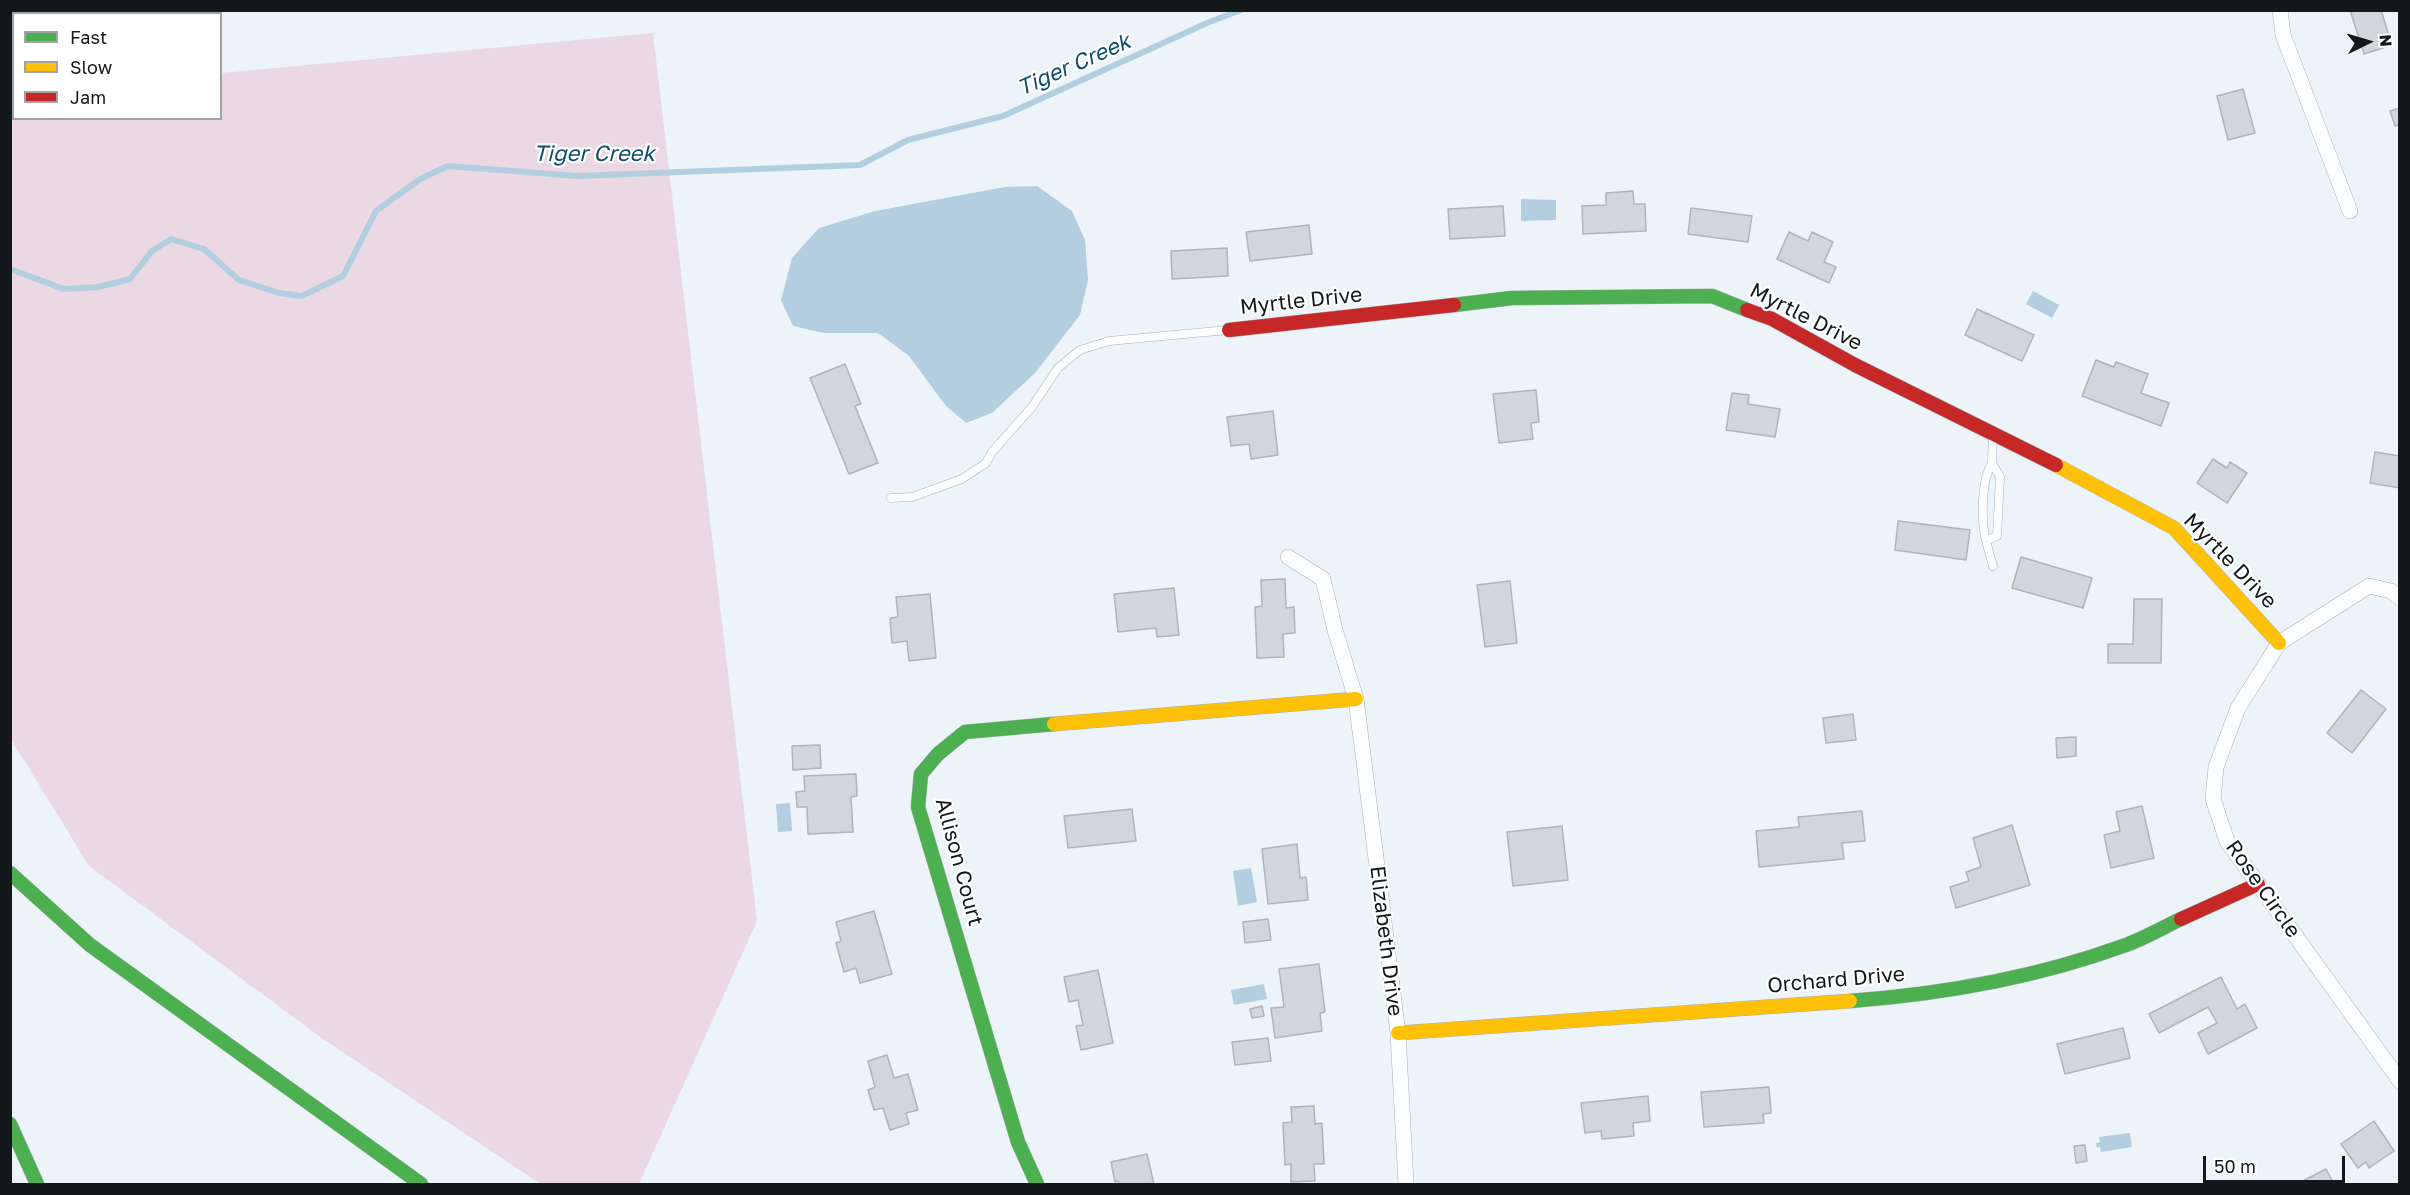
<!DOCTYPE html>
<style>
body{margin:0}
#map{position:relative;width:2410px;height:1195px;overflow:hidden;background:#ecf4f9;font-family:"Golos Text",sans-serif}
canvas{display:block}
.frame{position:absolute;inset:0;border:12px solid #13181b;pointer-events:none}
.legend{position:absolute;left:12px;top:12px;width:210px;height:108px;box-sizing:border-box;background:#fff;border:2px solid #a1a3a4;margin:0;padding:8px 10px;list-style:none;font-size:18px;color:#13181b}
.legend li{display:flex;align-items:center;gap:12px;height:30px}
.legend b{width:30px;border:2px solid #a1a3a4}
.north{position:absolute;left:2338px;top:12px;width:60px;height:60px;-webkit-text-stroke:4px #fff;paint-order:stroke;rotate:85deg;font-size:16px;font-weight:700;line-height:24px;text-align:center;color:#13181b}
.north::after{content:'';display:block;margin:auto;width:21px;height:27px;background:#13181b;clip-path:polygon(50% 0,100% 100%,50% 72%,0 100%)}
.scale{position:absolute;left:2203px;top:1156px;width:142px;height:27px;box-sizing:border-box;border:3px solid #13181b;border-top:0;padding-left:8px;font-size:18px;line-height:21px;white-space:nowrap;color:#13181b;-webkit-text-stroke:4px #fff;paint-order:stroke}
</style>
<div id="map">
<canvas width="2410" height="1195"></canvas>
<div class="frame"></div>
<ul class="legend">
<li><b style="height:8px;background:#4caf50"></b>Fast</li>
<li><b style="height:8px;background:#ffc107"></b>Slow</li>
<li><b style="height:8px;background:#c62828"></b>Jam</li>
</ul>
<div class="north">N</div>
<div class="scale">50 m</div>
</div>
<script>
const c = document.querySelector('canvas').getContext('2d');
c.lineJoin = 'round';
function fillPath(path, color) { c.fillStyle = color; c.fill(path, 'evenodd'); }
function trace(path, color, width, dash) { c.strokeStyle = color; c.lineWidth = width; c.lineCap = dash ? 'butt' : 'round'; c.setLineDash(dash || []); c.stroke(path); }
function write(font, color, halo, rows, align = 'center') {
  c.font = font + ' "Golos Text",sans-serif'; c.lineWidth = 4.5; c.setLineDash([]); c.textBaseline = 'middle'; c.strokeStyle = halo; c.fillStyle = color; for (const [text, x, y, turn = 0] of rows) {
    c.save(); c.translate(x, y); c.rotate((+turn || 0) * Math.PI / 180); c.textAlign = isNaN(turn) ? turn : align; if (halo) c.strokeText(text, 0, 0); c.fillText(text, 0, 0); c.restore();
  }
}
fillPath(new Path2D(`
 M 653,33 L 757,921 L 639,1184 L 541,1184 L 319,1036 L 89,866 L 11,739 L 11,92 L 13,92 L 14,118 L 220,118 L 221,73 Z`), '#ead8e2');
fillPath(new Path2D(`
 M 1037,186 L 1072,211 L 1085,240 L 1088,280 L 1080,315 L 1035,373 L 992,413 L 966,423 L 946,406 L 909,356 L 878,333 L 824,333 L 793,326 L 781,300 L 792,258 L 819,228 L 875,211 L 1005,187 Z
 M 1521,199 L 1556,200 L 1556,220 L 1521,221 Z
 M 2033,291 L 2059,305 L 2052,318 L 2026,304 Z
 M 790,803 L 792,831 L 778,832 L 776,804 Z
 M 1251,868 L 1257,902 L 1238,906 L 1233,871 Z
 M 1264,984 L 1267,999 L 1234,1005 L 1231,990 Z
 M 2130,1133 L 2132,1147 L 2101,1152 L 2100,1147 L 2097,1148 L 2096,1143 L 2100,1142 L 2099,1137 Z`), '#b3cede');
trace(new Path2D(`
 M 10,269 L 64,289 L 98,287 L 130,279 L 152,251 L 171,239 L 204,249 L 239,280 L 279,293 L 302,296 L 343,276 L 376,211 L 420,179 L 448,166 L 578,176 L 860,165 L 908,140 L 1003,116 L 1207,23 L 1241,10`), '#b3cede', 6);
const building = new Path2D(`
 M 2350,10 L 2381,10 L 2392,45 L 2364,54 Z
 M 2243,89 L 2255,133 L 2228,140 L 2217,96 Z
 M 2400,108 L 2400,124 L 2395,126 L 2390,111 Z
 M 1633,191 L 1634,204 L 1645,204 L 1646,231 L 1583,234 L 1582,206 L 1606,205 L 1606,193 Z
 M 1503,206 L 1505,236 L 1450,239 L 1448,209 Z
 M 1691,208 L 1752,216 L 1748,242 L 1688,234 Z
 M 1309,225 L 1312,254 L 1250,261 L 1246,232 Z
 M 1789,232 L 1808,241 L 1812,232 L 1833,242 L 1824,262 L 1836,267 L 1829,283 L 1777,259 Z
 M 1227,248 L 1228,276 L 1172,279 L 1171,251 Z
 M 1977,309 L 2034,335 L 2022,361 L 1965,335 Z
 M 2096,360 L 2114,367 L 2116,362 L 2148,374 L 2141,393 L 2169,403 L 2161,426 L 2082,396 Z
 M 845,364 L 861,404 L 855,406 L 878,463 L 849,474 L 810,378 Z
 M 1536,390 L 1539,422 L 1531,423 L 1533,439 L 1499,443 L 1493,394 Z
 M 1732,393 L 1749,395 L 1748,404 L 1780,409 L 1775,437 L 1726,430 Z
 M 1273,411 L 1278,455 L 1251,459 L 1249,444 L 1231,446 L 1227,417 Z
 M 2375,452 L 2400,456 L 2400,488 L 2370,483 Z
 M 2213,459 L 2227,468 L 2230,462 L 2247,473 L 2227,503 L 2197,483 Z
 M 1898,521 L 1970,530 L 1966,560 L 1895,550 Z
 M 2021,557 L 2092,578 L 2083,608 L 2012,588 Z
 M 1285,579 L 1286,608 L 1294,607 L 1295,633 L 1283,634 L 1284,657 L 1257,658 L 1255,607 L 1262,606 L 1261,580 Z
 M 1510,581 L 1517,643 L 1485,647 L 1477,585 Z
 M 1174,588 L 1179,635 L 1157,637 L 1156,628 L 1118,632 L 1114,594 Z
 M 930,594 L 936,658 L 909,661 L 907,641 L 892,643 L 890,618 L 898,617 L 896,597 Z
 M 2134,599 L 2162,599 L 2161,663 L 2108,663 L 2108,644 L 2133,644 Z
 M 2361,690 L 2386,709 L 2352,753 L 2327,733 Z
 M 1853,714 L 1856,740 L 1826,743 L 1823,718 Z
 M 2076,737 L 2076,756 L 2057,758 L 2056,738 Z
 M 820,745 L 821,768 L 793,770 L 792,746 Z
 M 856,774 L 857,796 L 851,797 L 853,832 L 808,834 L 807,807 L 797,807 L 796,792 L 805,791 L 804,776 Z
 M 2142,806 L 2154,858 L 2111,868 L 2104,835 L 2120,831 L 2116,812 Z
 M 1132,809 L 1136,841 L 1068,848 L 1064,816 Z
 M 1862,811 L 1865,841 L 1842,843 L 1844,859 L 1759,867 L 1756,831 L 1799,827 L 1798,817 Z
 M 2012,825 L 2030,885 L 1956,908 L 1950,887 L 1969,881 L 1966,872 L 1981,867 L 1973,838 Z
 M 1562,826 L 1568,880 L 1513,886 L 1507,832 Z
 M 1297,844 L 1300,878 L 1306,877 L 1308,900 L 1268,904 L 1262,849 Z
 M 874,911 L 892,974 L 860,983 L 856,968 L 844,972 L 836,943 L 841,941 L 836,922 Z
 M 1268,919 L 1271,940 L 1245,943 L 1243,922 Z
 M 1319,964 L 1325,1012 L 1320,1013 L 1322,1031 L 1275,1038 L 1271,1008 L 1284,1007 L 1279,969 Z
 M 1098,970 L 1113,1043 L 1081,1050 L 1076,1026 L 1083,1025 L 1078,1000 L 1069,1002 L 1064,977 Z
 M 2221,977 L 2237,1009 L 2245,1004 L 2257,1028 L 2208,1054 L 2198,1033 L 2217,1023 L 2208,1007 L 2159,1033 L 2149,1014 Z
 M 1262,1006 L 1264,1016 L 1252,1018 L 1250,1009 Z
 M 2123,1028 L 2130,1058 L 2065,1074 L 2057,1044 Z
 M 1268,1038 L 1271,1061 L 1235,1065 L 1232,1042 Z
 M 887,1055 L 894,1078 L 908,1074 L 918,1110 L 906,1113 L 909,1124 L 890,1130 L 883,1108 L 874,1110 L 868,1090 L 875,1087 L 868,1061 Z
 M 1769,1087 L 1771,1113 L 1763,1114 L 1764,1123 L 1704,1127 L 1701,1092 Z
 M 1648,1096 L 1650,1121 L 1633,1123 L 1634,1136 L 1602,1139 L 1601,1131 L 1585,1133 L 1581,1103 Z
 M 1314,1106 L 1315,1124 L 1322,1123 L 1324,1164 L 1314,1164 L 1315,1181 L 1291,1182 L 1291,1164 L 1285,1165 L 1283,1123 L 1292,1122 L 1291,1107 Z
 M 2374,1121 L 2394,1151 L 2369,1168 L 2366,1162 L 2358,1168 L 2341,1144 Z
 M 2085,1145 L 2087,1161 L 2076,1163 L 2074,1146 Z
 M 1147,1154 L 1154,1184 L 1119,1184 L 1118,1181 L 1115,1182 L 1111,1162 Z
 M 2326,1169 L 2334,1184 L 2297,1184 Z`);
fillPath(building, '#d0d6da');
trace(building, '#aeb4b8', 1.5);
const lane = new Path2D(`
 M 1992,463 C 1981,481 1981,520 1986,541 L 1997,536 L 2000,477 L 1992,463 L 1993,435
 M 891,498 L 912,497 L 962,479 L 986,463 L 992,452 L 1032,407 L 1058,368 L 1080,350 L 1109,341 L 1228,330
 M 1986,541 L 1993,566`);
const street = new Path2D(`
 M 2280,10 L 2283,35 L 2350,211
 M 1288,557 L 1323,579 L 1335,630 L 1356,699 L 1398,1033 L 1406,1184
 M 2400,598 L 2391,591 L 2369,586 L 2279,643 L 2238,708 L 2216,767 L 2213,799 L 2227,841 L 2400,1081`);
const fast = new Path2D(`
 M 1454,305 L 1512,298 L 1712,296 L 1747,310
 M 10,873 L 90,945 L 421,1184
 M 1850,1001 C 1943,994 2035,978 2123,946 C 2143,939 2162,928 2181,919
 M 10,1124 L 37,1184
 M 1037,1184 L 1018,1142 L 918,807 L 921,774 L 938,754 L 965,732 L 1054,724`);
const slow = new Path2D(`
 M 2056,465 L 2174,528 L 2279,643
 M 1054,724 L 1356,699
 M 1398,1033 L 1850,1001`);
const jam = new Path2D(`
 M 1747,310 L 1772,319 L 1855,365 L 2056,465
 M 1229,330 L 1454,305
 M 2181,919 L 2258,884`);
trace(lane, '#abb0b4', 9);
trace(street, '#abb0b4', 16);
trace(fast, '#abb0b4', 15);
trace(slow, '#abb0b4', 15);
trace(jam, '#abb0b4', 15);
trace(lane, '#fcfdfe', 8);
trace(street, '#fcfdfe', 15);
trace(fast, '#4caf50', 14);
trace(slow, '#ffc107', 14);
trace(jam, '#c62828', 14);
write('21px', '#13181b', '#fff', [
 ["Myrtle Drive",1301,301,-6],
 ["Myrtle Drive",1806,317,27],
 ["Myrtle Drive",2230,561,46],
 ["Allison Court",959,862,75],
 ["Rose Circle",2263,889,55],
 ["Elizabeth Drive",1386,941,83],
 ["Orchard Drive",1836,980,-5]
]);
write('italic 22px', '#0f4e6c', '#fff', [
 ["Tiger Creek",1074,65,-24],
 ["Tiger Creek",594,154]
]);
</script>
